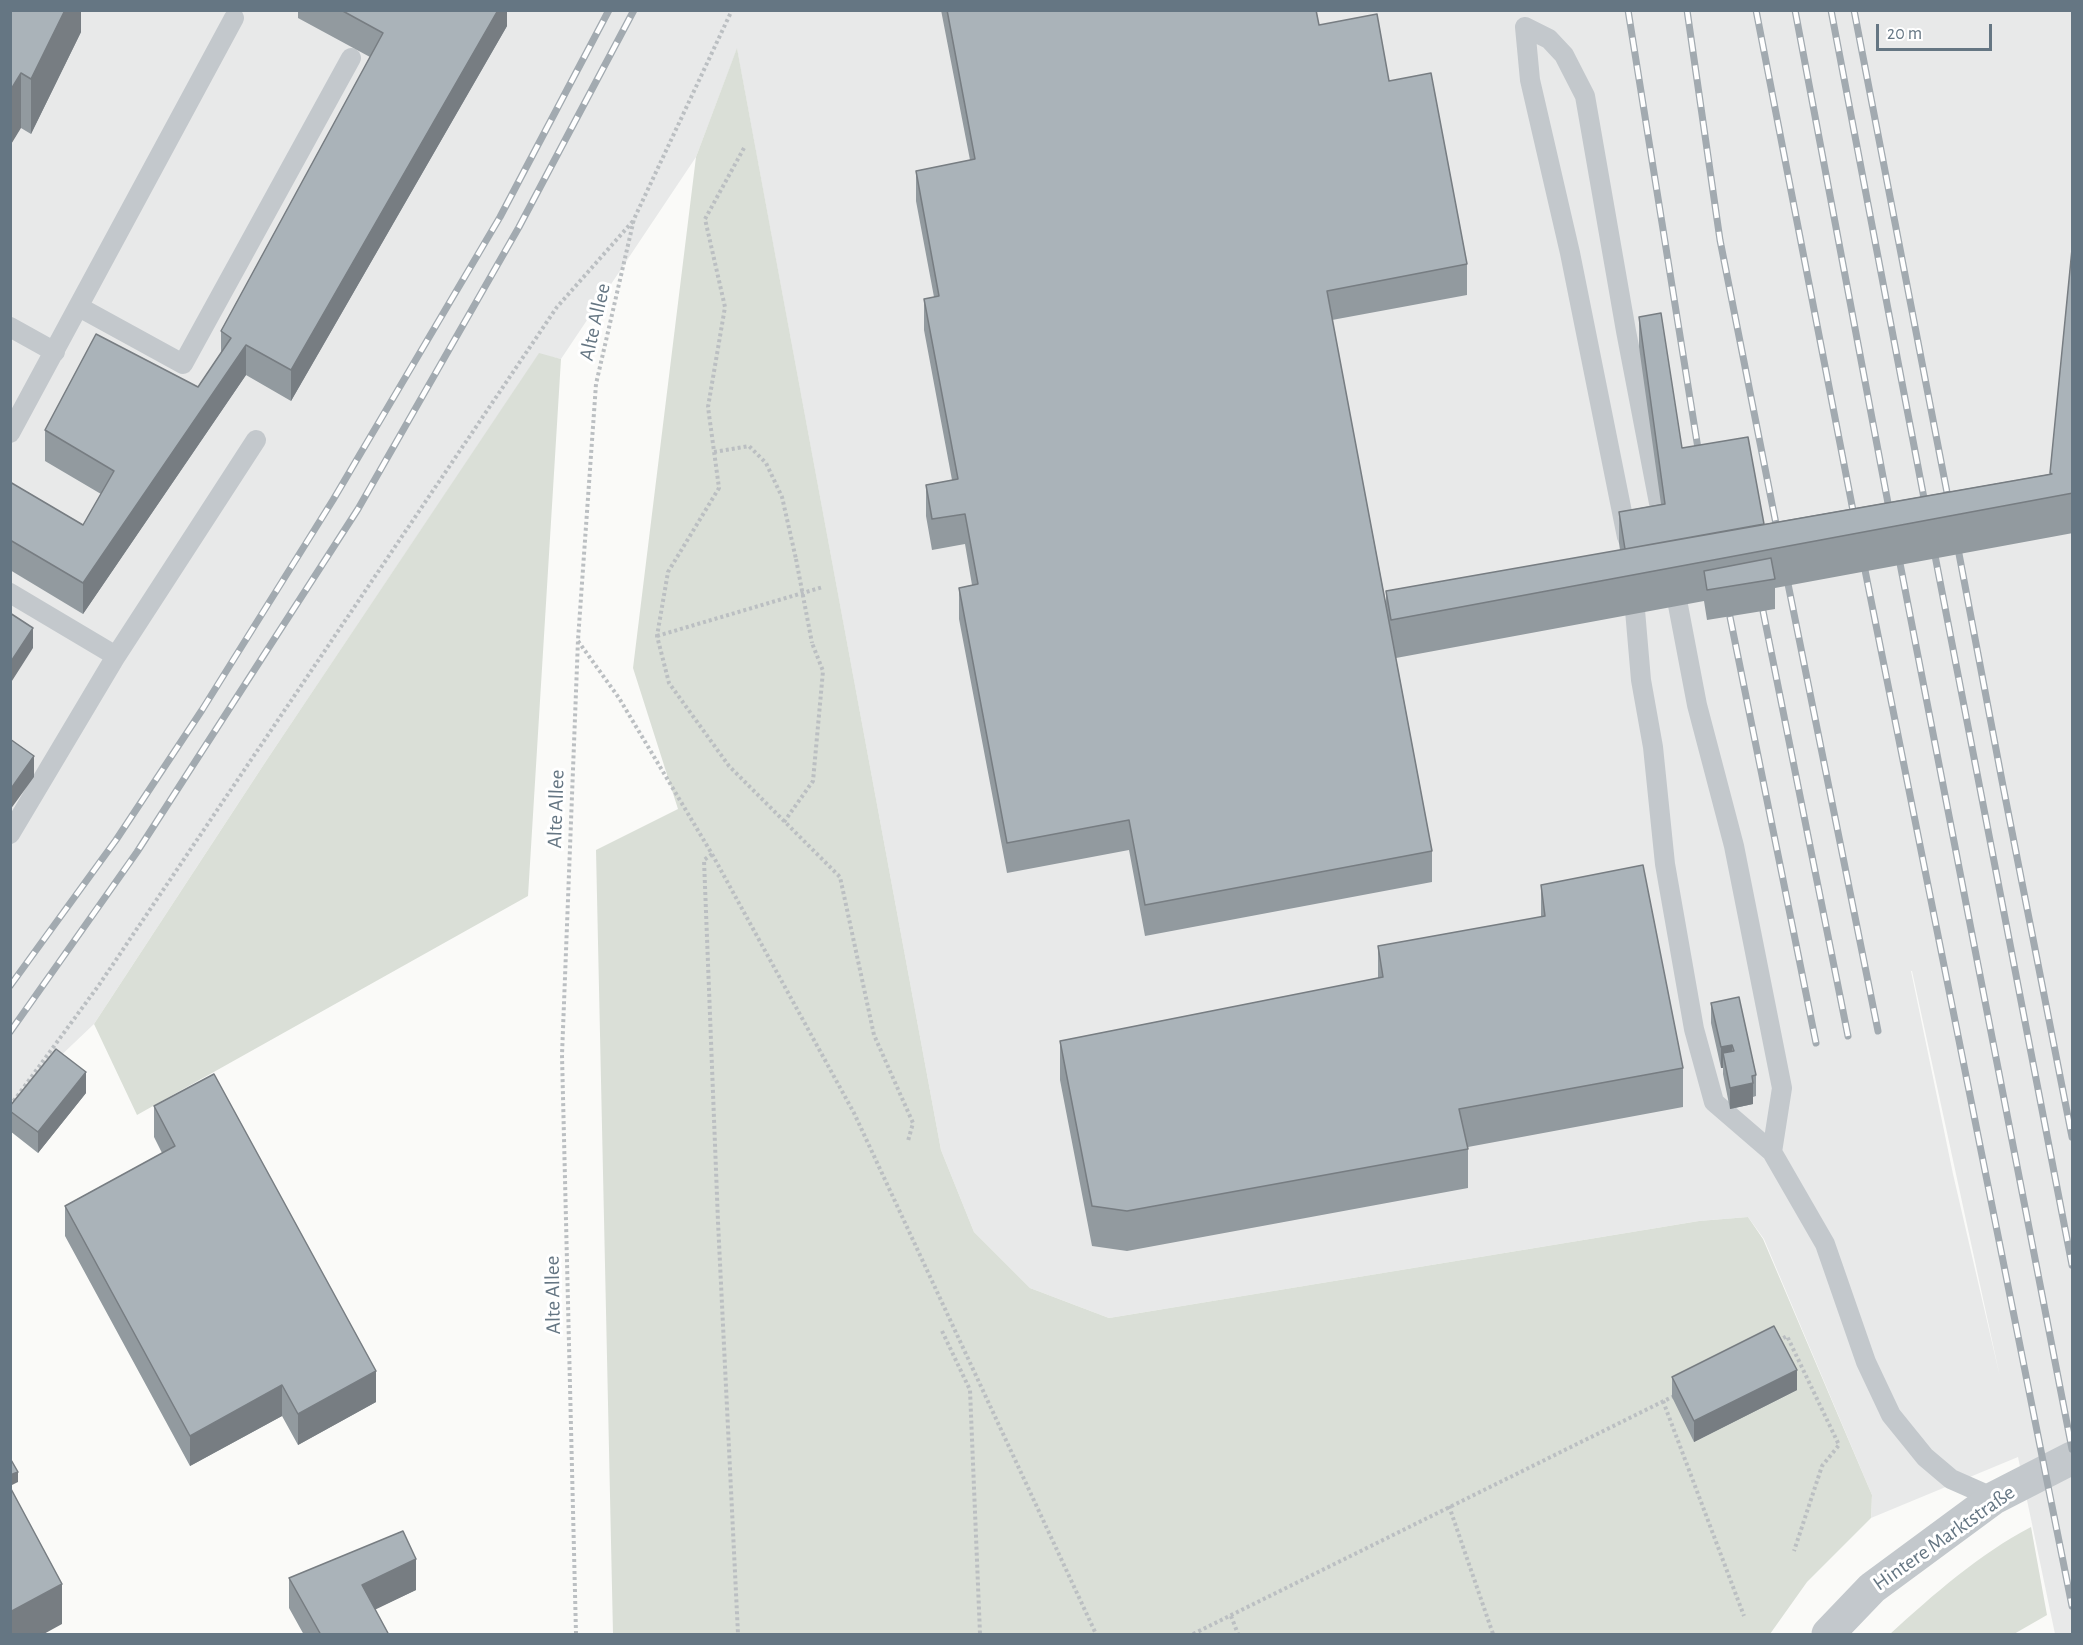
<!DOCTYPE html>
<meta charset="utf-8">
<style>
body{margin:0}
#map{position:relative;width:2083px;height:1645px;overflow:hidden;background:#fafaf8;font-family:"Alegreya Sans",sans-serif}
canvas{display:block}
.frame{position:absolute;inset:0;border:12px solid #657683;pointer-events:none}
.scale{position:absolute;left:1876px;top:24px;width:116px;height:27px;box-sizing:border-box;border:3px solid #657683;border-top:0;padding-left:8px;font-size:18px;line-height:21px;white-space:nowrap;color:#657683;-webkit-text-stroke:4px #fff;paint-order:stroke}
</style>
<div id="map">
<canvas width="2083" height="1645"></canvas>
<div class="frame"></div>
<div class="scale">20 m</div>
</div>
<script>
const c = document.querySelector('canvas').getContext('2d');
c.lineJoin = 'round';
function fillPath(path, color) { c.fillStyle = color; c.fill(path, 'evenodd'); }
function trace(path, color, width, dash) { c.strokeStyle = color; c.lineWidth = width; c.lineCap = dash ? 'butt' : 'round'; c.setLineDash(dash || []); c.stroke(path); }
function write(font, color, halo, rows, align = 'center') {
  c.font = font + ' "Alegreya Sans",sans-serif'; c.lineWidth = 6; c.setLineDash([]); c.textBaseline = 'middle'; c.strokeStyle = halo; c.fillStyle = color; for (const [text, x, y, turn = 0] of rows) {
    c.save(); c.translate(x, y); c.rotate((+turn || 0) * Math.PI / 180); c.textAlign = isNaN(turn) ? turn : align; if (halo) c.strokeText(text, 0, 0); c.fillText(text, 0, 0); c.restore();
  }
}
fillPath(new Path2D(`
 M 10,11 L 2072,11 L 2072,1634 L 2055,1634 L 2018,1457 L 1871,1518 L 1872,1495 L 1764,1239 L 1748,1217 L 1699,1221 L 1109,1318 L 1030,1288 L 974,1232 L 941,1150 L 737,49 L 696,157 L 561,359 L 539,354 L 268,758 L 94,1024 L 11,1103 ZM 1911,971 L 1912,971 L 2000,1377 L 1953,1174 Z`), '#e8e9e9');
fillPath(new Path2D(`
 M 737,48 L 941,1150 L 974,1232 L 1030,1288 L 1109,1318 L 1699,1221 L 1748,1217 L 1763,1239 L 1872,1495 L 1871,1518 L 1807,1582 L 1770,1634 L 613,1634 L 596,850 L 678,809 L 633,668 L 696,157 Z
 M 539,353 L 561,359 L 528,896 L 137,1115 L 94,1024 L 268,758 Z
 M 2031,1527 L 2047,1615 L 2014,1634 L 1890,1634 C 1933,1595 1979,1554 2031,1527 Z`), '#dadfd7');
trace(new Path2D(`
 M 744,148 L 705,219 L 725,307 L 708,407 L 719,488 L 668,572 L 657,636 L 669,683 L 729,766 L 840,877 L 874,1035 L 913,1123 L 908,1141
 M 714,452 L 749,446 L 766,463 L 782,497 L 796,559
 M 657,636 L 823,587
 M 578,641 L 619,698 L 712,854 L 854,1113 L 1096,1634
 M 784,822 L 813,781 L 823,671 L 812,643
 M 712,854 L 704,860 L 718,1222 L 738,1634
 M 10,1106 L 99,985 L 557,307 L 634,220
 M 942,1331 L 970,1390 L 980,1634
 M 1778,1341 L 1787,1336 L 1839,1445 L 1822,1466 L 1794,1551
 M 1663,1401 L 1744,1616
 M 1449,1506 L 1493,1634
 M 1231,1616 L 1238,1634
 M 576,1634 L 562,1055 L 578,640 L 596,384 L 634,219 L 732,10
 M 1193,1634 L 1676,1395`), '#bbbfc2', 4, [3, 3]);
trace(new Path2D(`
 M 1525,27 L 1530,80 L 1570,253 L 1627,537
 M 1525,27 L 1549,39 L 1564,55 L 1585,96 L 1626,331 L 1664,529
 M 79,307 L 183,364 L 351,58
 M 10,327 L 55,352
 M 10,433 L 234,18
 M 1673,579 L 1697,705 L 1734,846 L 1782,1088 L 1772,1152
 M 1633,587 L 1641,680 L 1653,747 L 1665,864 L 1694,1029 L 1714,1102 L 1772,1152 L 1825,1244 L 1866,1362 L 1891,1415 L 1925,1457 L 1951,1479 L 1994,1498
 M 10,593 L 116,656
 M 10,834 L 116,656 L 256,440`), '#c3c8cc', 20);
trace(new Path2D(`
 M 1828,1634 L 1872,1588 L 1994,1498 L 2072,1458`), '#c3c8cc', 33);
const rail = new Path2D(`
 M 1628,10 L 1700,461
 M 1687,10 L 1720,240 L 1779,539
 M 1756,10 L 1856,526
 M 1795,10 L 1891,519
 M 1831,10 L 1927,514
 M 1854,10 L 1950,508
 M 1956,538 L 2003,786 L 2072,1137
 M 1932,540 L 2072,1265
 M 1897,548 L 2072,1449
 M 1862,555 L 2072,1606
 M 1785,569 L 1878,1031
 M 1763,611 L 1848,1036
 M 1730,617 L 1816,1043
 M 10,986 L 116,840 L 202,710 L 333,500 L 500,217 L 609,10
 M 10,1032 L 137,852 L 358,509 L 519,227 L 634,10`);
trace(rail, '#a2aab0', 7);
trace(rail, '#fff', 4.5, [14]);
trace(new Path2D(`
 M 796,559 L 812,643`), '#bbbfc2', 4, [3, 3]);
fillPath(new Path2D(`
 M 10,10 L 81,10 L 81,32 L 31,134 L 21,128 Z
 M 298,10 L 507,10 L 507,26 L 291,401 L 246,375 L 83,614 L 10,570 L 10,482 L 83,525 L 101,494 L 45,461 L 45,430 L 198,387 L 221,353 L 221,331 L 370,57 L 298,18 Z
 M 941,10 L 1316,10 L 1319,25 L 1389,81 L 1467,264 L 1467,295 L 1332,320 L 1386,604 L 1386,591 L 1620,550 L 1619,543 L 1619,512 L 1661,504 L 1639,347 L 1639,317 L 1682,448 L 1764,524 L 2050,474 L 2073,239 L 2073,533 L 1775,588 L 1775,609 L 1707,620 L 1704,601 L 1396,658 L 1432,851 L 1432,882 L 1145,936 L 1129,850 L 1007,873 L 959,619 L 959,588 L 972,585 L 965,544 L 932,550 L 926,516 L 926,485 L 952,480 L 924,330 L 924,299 L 934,297 L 916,201 L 916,171 L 970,160 Z
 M 1541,885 L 1683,1068 L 1683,1107 L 1468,1147 L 1468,1188 L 1127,1251 L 1092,1246 L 1060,1080 L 1060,1041 L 1378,978 L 1378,946 L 1541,917 Z
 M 1711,1003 L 1756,1075 L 1756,1096 L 1753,1097 L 1753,1104 L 1730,1109 L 1723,1074 L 1723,1068 L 1721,1068 L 1711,1023 Z
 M 86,1093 L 38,1153 L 10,1131 L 10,1106 Z
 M 154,1106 L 376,1402 L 298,1445 L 282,1416 L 190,1466 L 65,1236 L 65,1206 L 162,1153 L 154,1137 Z
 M 1672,1377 L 1797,1390 L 1694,1442 L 1672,1397 Z
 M 289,1578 L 416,1590 L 375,1609 L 389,1635 L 304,1635 L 289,1608 Z`), '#929a9f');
fillPath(new Path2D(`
 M 65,10 L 81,10 L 81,32 L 31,134 L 31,79 Z
 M 498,10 L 507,10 L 507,26 L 291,401 L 291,370 Z
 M 21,73 L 21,128 L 10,146 L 10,91 Z
 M 246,345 L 246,375 L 83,614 L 83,583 Z
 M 33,628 L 33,648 L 10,684 L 10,663 Z
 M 34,756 L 34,777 L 10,810 L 10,790 Z
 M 1732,1045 L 1732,1066 L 1723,1053 L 1723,1068 L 1721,1068 L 1721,1047 Z
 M 86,1072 L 86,1093 L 38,1153 L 38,1132 Z
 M 1753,1083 L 1753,1104 L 1730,1109 L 1730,1088 Z
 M 1797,1370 L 1797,1390 L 1694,1442 L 1694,1421 Z
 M 376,1371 L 376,1402 L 298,1445 L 298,1414 Z
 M 282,1385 L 282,1416 L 190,1466 L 190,1436 Z
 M 18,1472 L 18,1482 L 10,1486 L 10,1475 Z
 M 416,1559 L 416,1590 L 362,1616 L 362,1585 Z
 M 62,1584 L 62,1624 L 42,1635 L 10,1635 L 10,1612 Z`), '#777d82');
const building = new Path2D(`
 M 10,10 L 65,10 L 31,79 L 21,73 L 10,91 Z
 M 341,10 L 498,10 L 291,370 L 246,345 L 83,583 L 10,540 L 10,482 L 83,525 L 114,471 L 45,430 L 96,334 L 198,387 L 231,338 L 221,331 L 383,33 Z
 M 947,10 L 1316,10 L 1319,25 L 1377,14 L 1389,81 L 1431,73 L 1467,264 L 1327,291 L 1432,851 L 1145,905 L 1129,820 L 1007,843 L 959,588 L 978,584 L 965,514 L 932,519 L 926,485 L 958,479 L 924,299 L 939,296 L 916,171 L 975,159 Z
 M 2073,239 L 2073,493 L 1391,620 L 1386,591 L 2052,474 L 2050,473 Z
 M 1661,313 L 1682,448 L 1748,437 L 1764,524 L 1625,549 L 1619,512 L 1665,504 L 1639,317 Z
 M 1771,558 L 1775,579 L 1707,590 L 1704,571 Z
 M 10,613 L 33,628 L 10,663 Z
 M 10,739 L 34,756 L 10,790 Z
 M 1643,865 L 1683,1068 L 1459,1109 L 1468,1149 L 1127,1211 L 1092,1206 L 1060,1041 L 1383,977 L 1378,946 L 1545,916 L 1541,885 Z
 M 1739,997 L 1756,1075 L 1752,1076 L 1753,1083 L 1730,1088 L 1723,1053 L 1734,1051 L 1732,1045 L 1721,1047 L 1711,1003 Z
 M 56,1049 L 86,1072 L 38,1132 L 10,1111 L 10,1106 Z
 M 214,1074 L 376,1371 L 298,1414 L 282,1385 L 190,1436 L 65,1206 L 175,1146 L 154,1106 Z
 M 1774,1326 L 1797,1370 L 1694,1421 L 1672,1377 Z
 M 10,1458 L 18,1472 L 10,1475 Z
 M 10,1487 L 62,1584 L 10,1612 Z
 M 403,1531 L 416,1559 L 362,1585 L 389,1635 L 321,1635 L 289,1578 Z`);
fillPath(building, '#aab3b9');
trace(building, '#777d82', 1.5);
write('21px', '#657683', '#fff', [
 ["Alte Allee",595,322,-77],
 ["Alte Allee",556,809,-88],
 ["Alte Allee",553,1295,-91],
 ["Hintere Marktstraße",1944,1538,-35]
]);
</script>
